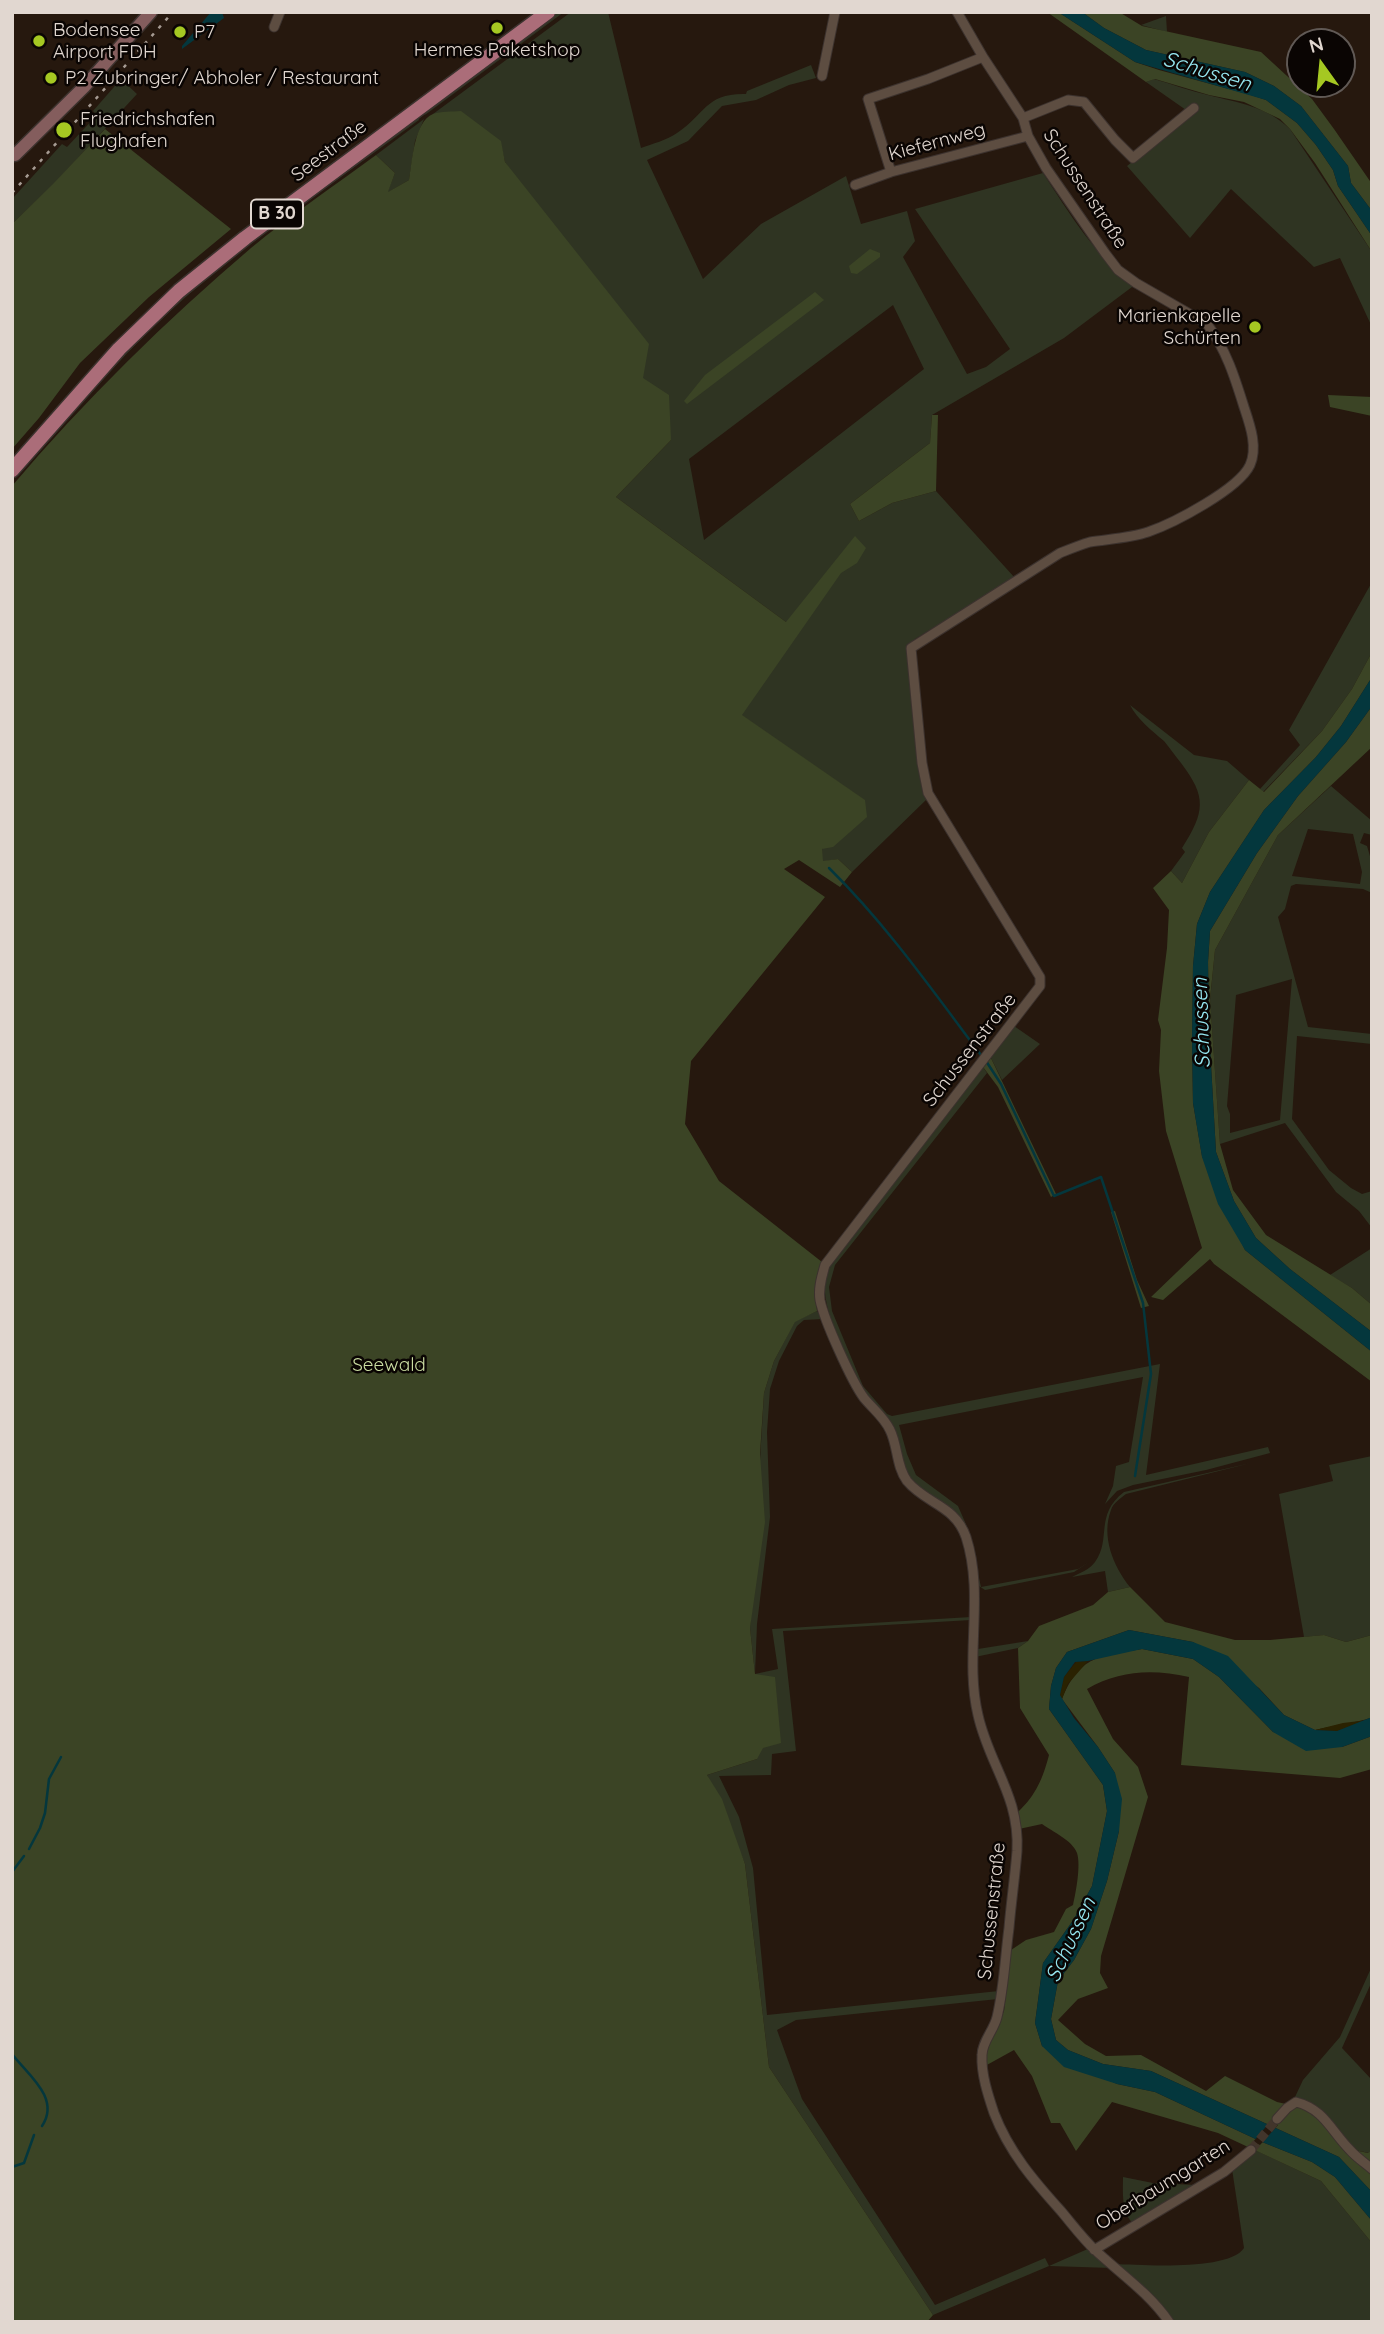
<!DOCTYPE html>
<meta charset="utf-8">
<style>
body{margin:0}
#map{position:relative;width:1384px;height:2334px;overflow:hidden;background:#26180e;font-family:Quicksand,sans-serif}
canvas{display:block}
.frame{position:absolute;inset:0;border:14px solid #e1d7d0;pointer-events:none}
.north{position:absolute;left:1286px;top:28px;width:70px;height:70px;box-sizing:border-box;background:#0a0503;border:2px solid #605955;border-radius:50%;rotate:345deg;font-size:19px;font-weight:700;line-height:28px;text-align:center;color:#e1d7d0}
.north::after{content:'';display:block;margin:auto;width:24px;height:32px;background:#a5c822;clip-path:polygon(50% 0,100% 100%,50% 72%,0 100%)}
</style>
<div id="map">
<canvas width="1384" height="2334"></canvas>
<div class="frame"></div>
<div class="north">N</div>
</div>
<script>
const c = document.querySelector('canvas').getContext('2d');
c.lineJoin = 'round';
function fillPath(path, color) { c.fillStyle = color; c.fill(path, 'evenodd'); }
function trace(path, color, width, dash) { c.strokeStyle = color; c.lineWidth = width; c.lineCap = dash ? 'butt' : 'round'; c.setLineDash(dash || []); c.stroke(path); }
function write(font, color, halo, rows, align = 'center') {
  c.font = font + ' Quicksand,sans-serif'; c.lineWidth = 5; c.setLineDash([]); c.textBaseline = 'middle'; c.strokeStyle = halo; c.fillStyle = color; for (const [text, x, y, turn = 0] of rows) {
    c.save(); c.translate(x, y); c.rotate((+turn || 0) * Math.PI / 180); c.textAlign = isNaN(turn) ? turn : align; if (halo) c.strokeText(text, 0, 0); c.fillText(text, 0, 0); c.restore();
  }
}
fillPath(new Path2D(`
 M 556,12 L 564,12 L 425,115 L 428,108 Z
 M 571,12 L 608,12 L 641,148 C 652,144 667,140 677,133 C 706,114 705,93 746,94 L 747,91 L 811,65 L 816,78 L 789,85 L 756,100 L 722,106 L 688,141 L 647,160 L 703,279 L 761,224 L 846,176 L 861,224 L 907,211 L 915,241 L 903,257 L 967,374 L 986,367 L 1010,349 L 915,209 L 1043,173 C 1069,212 1095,258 1136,284 L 1064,338 L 932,415 L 930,443 L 850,504 L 859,521 L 892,503 L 936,491 L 1015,578 L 915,639 L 907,650 L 920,777 L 927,799 L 852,872 L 838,859 L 822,862 L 822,849 L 864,800 L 741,715 L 786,622 L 616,497 L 671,440 L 643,379 L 505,162 L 500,141 L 433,114 ZM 893,305 L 924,369 L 704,540 L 689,459 Z
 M 1166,16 L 1167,32 L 1141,25 Z
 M 121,79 L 137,94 L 53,185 L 12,224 L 12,199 L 62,144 L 67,147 L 97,115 L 93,111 Z
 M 1154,79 C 1172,84 1190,91 1208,95 C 1239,103 1266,106 1290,129 L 1372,252 L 1372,327 L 1340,258 L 1314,267 L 1231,189 L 1190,238 L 1127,166 L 1198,109 L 1186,110 L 1146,82 Z
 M 418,117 L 419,120 C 342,177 261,232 188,295 C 140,337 96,385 55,434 L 55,428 L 152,322 L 220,263 Z
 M 424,119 L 415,141 L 409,180 L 387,193 L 395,173 L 376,155 Z
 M 1372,582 L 1372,652 L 1352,689 L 1322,731 L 1263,792 L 1260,789 L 1300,745 L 1289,730 Z
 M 1130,705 L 1194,755 L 1227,761 L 1249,780 L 1209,832 L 1182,883 L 1171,871 L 1185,852 L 1182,848 C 1205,812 1207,797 1181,763 C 1175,756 1170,748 1164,741 C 1151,730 1138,720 1130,705 Z
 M 1331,786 L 1372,821 L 1372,835 L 1364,833 L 1360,843 L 1367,846 L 1372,863 L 1372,893 L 1363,889 L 1296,884 L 1291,886 L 1285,909 L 1278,917 L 1308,1027 L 1372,1034 L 1372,1044 L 1297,1036 L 1292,1119 L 1329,1170 L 1351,1188 L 1362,1194 L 1372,1191 L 1372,1228 L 1359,1211 L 1336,1192 L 1285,1123 L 1220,1144 L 1210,1000 L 1215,950 L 1278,835 ZM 1308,829 L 1353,834 L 1362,872 L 1360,884 L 1292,876 ZM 1292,979 L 1280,1120 L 1230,1133 L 1230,1114 L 1227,1106 L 1236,995 Z
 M 1014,1026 L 1040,1044 L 1002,1080 L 990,1056 Z
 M 983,1067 L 987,1073 L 835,1265 L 829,1287 L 832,1311 L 863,1386 L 887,1414 L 892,1416 L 1160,1364 L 1146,1475 L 1268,1447 L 1270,1453 L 1206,1470 L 1133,1485 L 1117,1491 L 1105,1504 L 1113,1486 L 1116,1466 L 1129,1462 L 1143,1377 L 899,1425 L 907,1454 L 916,1475 L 958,1506 L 968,1529 L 981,1587 L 1078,1569 L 1089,1562 L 1074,1572 L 985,1590 L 979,1586 L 965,1528 L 911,1481 C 900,1464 902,1442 893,1425 C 885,1413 873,1403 865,1392 C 847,1369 817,1299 826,1271 C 829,1264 834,1258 838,1252 Z
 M 1372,1248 L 1372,1305 L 1352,1288 L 1330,1275 Z
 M 817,1311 L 823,1319 L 804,1320 L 797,1326 L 779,1361 L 770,1389 L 767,1432 L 770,1517 L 757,1624 L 755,1674 L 778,1669 L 772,1629 L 971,1617 L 971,1620 L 783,1631 L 796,1751 L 772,1754 L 771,1775 L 719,1776 L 739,1817 L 753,1868 L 767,2015 L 999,1991 L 998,1999 L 796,2020 L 777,2030 L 802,2099 L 935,2305 L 1045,2258 L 1049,2266 L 1090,2248 L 1112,2268 L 1049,2266 L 933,2315 L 769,2067 L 745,1864 L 707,1775 L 757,1759 L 755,1674 L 750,1628 L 764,1393 L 774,1361 L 795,1321 Z
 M 1372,1456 L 1372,1635 L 1346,1642 L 1324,1635 L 1304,1637 L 1279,1494 L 1333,1481 L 1329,1465 Z
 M 1251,1463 L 1126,1494 C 1121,1498 1113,1503 1111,1510 C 1101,1536 1113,1566 1130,1587 L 1108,1592 L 1105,1571 L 1072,1577 C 1080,1573 1089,1570 1095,1562 C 1112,1539 1094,1515 1124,1492 Z
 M 980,1596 L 978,1649 L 1028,1641 L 1018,1648 L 975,1657 L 977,1605 Z
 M 1372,1966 L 1372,1981 L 1342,2048 L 1372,2080 L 1372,2150 L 1369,2153 L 1354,2150 L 1321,2110 L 1295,2097 L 1303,2080 L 1340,2037 Z
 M 1255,2150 L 1321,2181 L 1372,2243 L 1372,2322 L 1171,2322 L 1115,2264 C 1143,2265 1229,2271 1244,2248 L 1232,2169 Z
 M 1123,2177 L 1153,2183 L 1196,2185 L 1134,2224 C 1121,2214 1123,2192 1123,2177 Z`), '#2f3422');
fillPath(new Path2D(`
 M 1047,12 L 1058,12 L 1135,62 L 1159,70 L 1251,95 L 1266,100 L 1297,123 L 1316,145 L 1333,170 L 1338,186 L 1372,236 L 1372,252 L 1315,163 L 1290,129 L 1280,119 L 1244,102 L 1209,95 L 1155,79 L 1146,82 Z
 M 1082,12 L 1119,12 L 1142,26 L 1261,52 L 1312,99 L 1334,129 L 1372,184 L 1372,211 L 1351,183 L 1348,166 L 1301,106 L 1274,86 L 1245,72 L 1146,50 L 1104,28 Z
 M 461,111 L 501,141 L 505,162 L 649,344 L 643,378 L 669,395 L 671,440 L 616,497 L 786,622 L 855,536 L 866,548 L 857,563 L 841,573 L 742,715 L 865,800 L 867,817 L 833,847 L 822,849 L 823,861 L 838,859 L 852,872 L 840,887 L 799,860 L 784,869 L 825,897 L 691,1061 L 685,1124 L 719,1181 L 822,1262 L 815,1285 L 817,1311 L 795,1322 L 774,1361 L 764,1393 L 760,1454 L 765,1522 L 750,1628 L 755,1674 L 775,1677 L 781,1743 L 763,1748 L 757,1759 L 707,1775 L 722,1799 L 745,1864 L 769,2067 L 933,2315 L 927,2322 L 12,2322 L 12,486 C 85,400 165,321 251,248 C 291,215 334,186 376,155 L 395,173 L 388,192 L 409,180 C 412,163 414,121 433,114 C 441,111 452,112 461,111 Z
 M 105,129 L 231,229 L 149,297 L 80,363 L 39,418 L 12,449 L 12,224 L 53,184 Z
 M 870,249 L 880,253 L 880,257 L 857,274 L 851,273 L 849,266 Z
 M 815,292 L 824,300 L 687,404 L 684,401 L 705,375 Z
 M 1328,395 L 1372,397 L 1372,416 L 1330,407 Z
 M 932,415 L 938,415 L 936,491 L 892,503 L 859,521 L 850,504 L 930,443 Z
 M 1372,652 L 1372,677 L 1341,726 L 1316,757 L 1264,810 L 1210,892 L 1197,924 L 1193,966 L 1192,1040 L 1193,1103 L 1202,1156 L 1245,1250 L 1372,1352 L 1372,1382 L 1214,1264 L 1210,1259 L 1163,1300 L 1151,1297 L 1202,1248 L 1166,1131 L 1159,1071 L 1161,1030 L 1158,1020 L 1167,948 L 1169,910 L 1153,888 L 1171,871 L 1182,883 L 1209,832 L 1249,780 L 1264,792 L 1322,731 L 1352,689 Z
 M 1372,706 L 1372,747 L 1278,835 L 1215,950 L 1210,999 L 1220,1144 L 1233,1190 L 1266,1235 L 1352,1288 L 1372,1305 L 1372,1332 L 1290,1269 L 1256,1238 L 1234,1201 L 1216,1152 L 1209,1030 L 1208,962 L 1210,931 L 1257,853 L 1298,796 L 1346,742 Z
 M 990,1056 L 1056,1194 L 1051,1197 L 998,1087 L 983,1067 Z
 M 1115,1211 L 1137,1280 L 1149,1306 L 1141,1308 L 1111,1212 Z
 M 1130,1587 L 1165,1622 L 1235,1640 L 1270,1640 L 1324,1635 L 1346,1642 L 1372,1635 L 1372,1717 C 1366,1721 1327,1727 1315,1730 L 1284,1715 L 1259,1688 L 1193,1642 L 1129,1630 L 1067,1652 L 1056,1668 L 1051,1686 L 1049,1709 L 1103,1785 L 1107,1811 L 1092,1886 L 1074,1919 L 1043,1963 L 1035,2023 L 1042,2046 L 1117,2084 L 1155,2092 L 1262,2142 L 1312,2162 L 1335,2177 L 1372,2221 L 1372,2243 L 1321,2181 L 1218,2133 L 1112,2102 L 1076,2151 L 1060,2123 L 1051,2123 L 1032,2076 L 1014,2050 L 985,2066 L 985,2054 L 1004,2011 L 1011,1950 L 1026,1940 L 1054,1932 L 1066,1909 L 1073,1905 C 1076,1892 1081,1865 1077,1853 C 1072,1840 1053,1832 1042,1824 L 1019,1829 L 1018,1812 C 1036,1795 1043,1778 1049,1755 L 1020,1708 L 1018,1648 L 1028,1641 L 1039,1626 L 1093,1605 L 1108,1592 Z
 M 1142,1649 L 1193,1659 L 1219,1677 L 1273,1732 L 1342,1747 L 1372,1736 L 1372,1769 L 1340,1778 L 1181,1765 L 1189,1677 C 1153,1669 1120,1670 1087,1689 L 1113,1739 L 1138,1767 L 1148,1797 L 1101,1956 L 1100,1973 L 1108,1988 L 1078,1999 L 1058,2020 L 1085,2044 L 1106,2056 L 1141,2055 L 1206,2091 L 1225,2076 L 1277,2102 L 1304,2108 L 1314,2112 L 1354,2150 L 1368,2153 L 1372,2150 L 1372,2192 L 1339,2157 L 1151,2071 L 1103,2064 L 1068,2050 L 1056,2040 L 1051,2019 L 1058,1981 L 1074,1960 L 1091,1929 L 1107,1881 L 1119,1831 L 1115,1773 L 1098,1747 L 1062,1699 C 1080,1655 1100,1656 1142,1649 Z`), '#3b4425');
fillPath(new Path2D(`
 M 1088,1661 L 1068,1684 L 1062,1699 L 1060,1695 L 1064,1677 L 1076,1662 Z
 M 1368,1720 L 1337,1731 L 1315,1730 L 1343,1723 Z`), '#2a2201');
fillPath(new Path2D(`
 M 211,12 L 222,12 L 224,18 L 182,49 L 182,46 Z
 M 1058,12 L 1082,12 L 1104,28 L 1146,50 L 1245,72 L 1274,86 L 1301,106 L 1348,166 L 1351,183 L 1372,211 L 1372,236 L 1338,186 L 1333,170 L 1316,145 L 1297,123 L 1266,100 L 1135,62 Z
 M 1372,677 L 1372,706 L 1346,742 L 1298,796 L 1257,853 L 1210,931 L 1208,962 L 1209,1030 L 1216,1152 L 1234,1201 L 1256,1238 L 1290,1269 L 1372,1332 L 1372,1352 L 1245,1250 L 1218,1204 L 1202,1157 L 1193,1103 L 1192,1040 L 1193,966 L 1197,924 L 1210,892 L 1264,810 L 1316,757 L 1341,726 Z
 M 1129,1630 L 1193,1642 L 1228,1656 L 1284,1715 L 1315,1730 L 1337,1731 L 1372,1717 L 1372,1736 L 1342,1747 L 1306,1751 L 1273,1732 L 1219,1677 L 1193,1659 L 1142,1649 L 1088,1661 L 1075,1662 L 1064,1677 L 1060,1695 L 1074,1718 L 1098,1747 L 1115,1773 L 1122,1799 L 1119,1831 L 1107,1881 L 1091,1929 L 1074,1960 L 1058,1981 L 1051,2019 L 1056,2040 L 1068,2050 L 1103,2064 L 1151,2071 L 1339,2157 L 1372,2192 L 1372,2221 L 1335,2177 L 1312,2162 L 1262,2142 L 1155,2092 L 1117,2084 L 1064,2067 L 1042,2046 L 1035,2023 L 1043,1963 L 1074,1919 L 1092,1886 L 1107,1811 L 1103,1785 L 1049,1709 L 1051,1686 L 1056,1668 L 1067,1652 Z`), '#04373d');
fillPath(new Path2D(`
 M 1270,2122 L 1278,2125 L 1260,2145 L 1253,2142 Z`), '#26180e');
trace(new Path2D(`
 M 829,868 C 886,924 933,991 981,1055
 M 986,1061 L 1001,1084 L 1054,1196 L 1101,1177 L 1143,1303 L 1151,1374 L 1135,1476
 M 29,1849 L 40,1828 L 45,1813 L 49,1779 L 61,1757
 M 12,1872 L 24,1856
 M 12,2054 C 27,2074 61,2098 42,2126
 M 12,2167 L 24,2163 L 34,2135`), '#04373d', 2.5);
trace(new Path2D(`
 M 1251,2150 L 1277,2119`), '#42352b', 9, [9, 4.5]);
const street = new Path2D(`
 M 957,12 L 983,57 L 1023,118 L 1028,136 L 1046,168 L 1105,253 L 1118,270 L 1136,283 L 1207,324 C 1226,349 1235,378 1244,407 C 1250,425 1258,447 1250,465 C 1239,489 1174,523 1148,532 C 1130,538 1109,539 1090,542 C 1080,545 1070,549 1060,553 L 911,648 L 922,763 L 928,793 L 1040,977 L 1040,986 L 825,1265 C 822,1276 818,1288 820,1300 C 824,1320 852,1382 864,1398 C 873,1409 884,1417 890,1430 C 898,1446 896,1466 907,1481 C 926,1504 955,1505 966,1537 C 985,1596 964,1656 978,1715 C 989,1765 1020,1796 1017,1851 C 1015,1877 1011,1903 1009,1928 C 1005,1958 1004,1988 997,2017 C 994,2030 982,2042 982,2055 C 981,2074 988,2095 994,2113 C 1009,2152 1034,2181 1061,2211 C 1072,2224 1083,2239 1096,2251 C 1121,2274 1150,2294 1169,2322
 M 274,27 L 280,12
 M 822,76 L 835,12
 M 1023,118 L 1068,100 L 1084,102 L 1115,140 L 1133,158 L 1194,108
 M 891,172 L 868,99 L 928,79 L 983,57
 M 855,185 L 891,172 L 1028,136
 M 1277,2119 L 1287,2108 L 1296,2102 C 1324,2109 1331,2131 1350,2150 C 1356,2157 1365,2163 1372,2169
 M 1094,2250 L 1224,2172 L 1251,2150`);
const secondary = new Path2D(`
 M 15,155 L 84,87 L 151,12`);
const primary = new Path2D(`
 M 12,470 L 119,349 L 179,291 L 245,238 L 548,12`);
trace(street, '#3c322e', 11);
trace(secondary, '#3c322e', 15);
trace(primary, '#3c322e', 17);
trace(street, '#5d4d41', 9);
trace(secondary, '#845d5d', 12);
trace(primary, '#ab6d79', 14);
trace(new Path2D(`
 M 12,193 L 173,12`), '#a69b93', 2.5, [3.5, 7]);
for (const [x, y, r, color] of [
 [497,28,7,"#a5c822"],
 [180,32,7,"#a5c822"],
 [39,41,7,"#a5c822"],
 [51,78,7,"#a5c822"],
 [64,130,9,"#a5c822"],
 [1255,327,7,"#a5c822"]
]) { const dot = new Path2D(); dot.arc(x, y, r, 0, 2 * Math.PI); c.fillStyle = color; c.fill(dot); trace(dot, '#0a0503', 2.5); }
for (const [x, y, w] of [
 [277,214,52]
]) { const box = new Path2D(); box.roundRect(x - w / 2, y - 14.5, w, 29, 5); c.fillStyle = '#0a0503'; c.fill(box); trace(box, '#e1d7d0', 2); }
write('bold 18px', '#e1d7d0', null, [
 ["B 30",277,214]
]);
write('19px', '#e1d7d0', '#0a0503', [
 ["Bodensee",53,30],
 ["Airport FDH",53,52],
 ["P7",194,32],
 ["Hermes Paketshop",497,50,"center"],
 ["P2 Zubringer/ Abholer / Restaurant",65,78],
 ["Friedrichshafen",80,119],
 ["Flughafen",80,141],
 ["Marienkapelle",1241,316,"right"],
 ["Schürten",1241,338,"right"]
], 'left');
write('19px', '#e1d7d0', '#0a0503', [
 ["Kiefernweg",937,142,-15],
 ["Seestraße",329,151,-37],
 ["Schussenstraße",1085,189,57],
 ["Schussenstraße",970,1050,-52],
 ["Schussenstraße",992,1911,-84],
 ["Oberbaumgarten",1163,2185,-32]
]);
write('19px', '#cadca1', '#0a0503', [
 ["Seewald",389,1365]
]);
write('italic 21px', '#96e7f1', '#0a0503', [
 ["Schussen",1207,72,17],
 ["Schussen",1202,1023,-92],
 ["Schussen",1071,1940,-65]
]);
</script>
